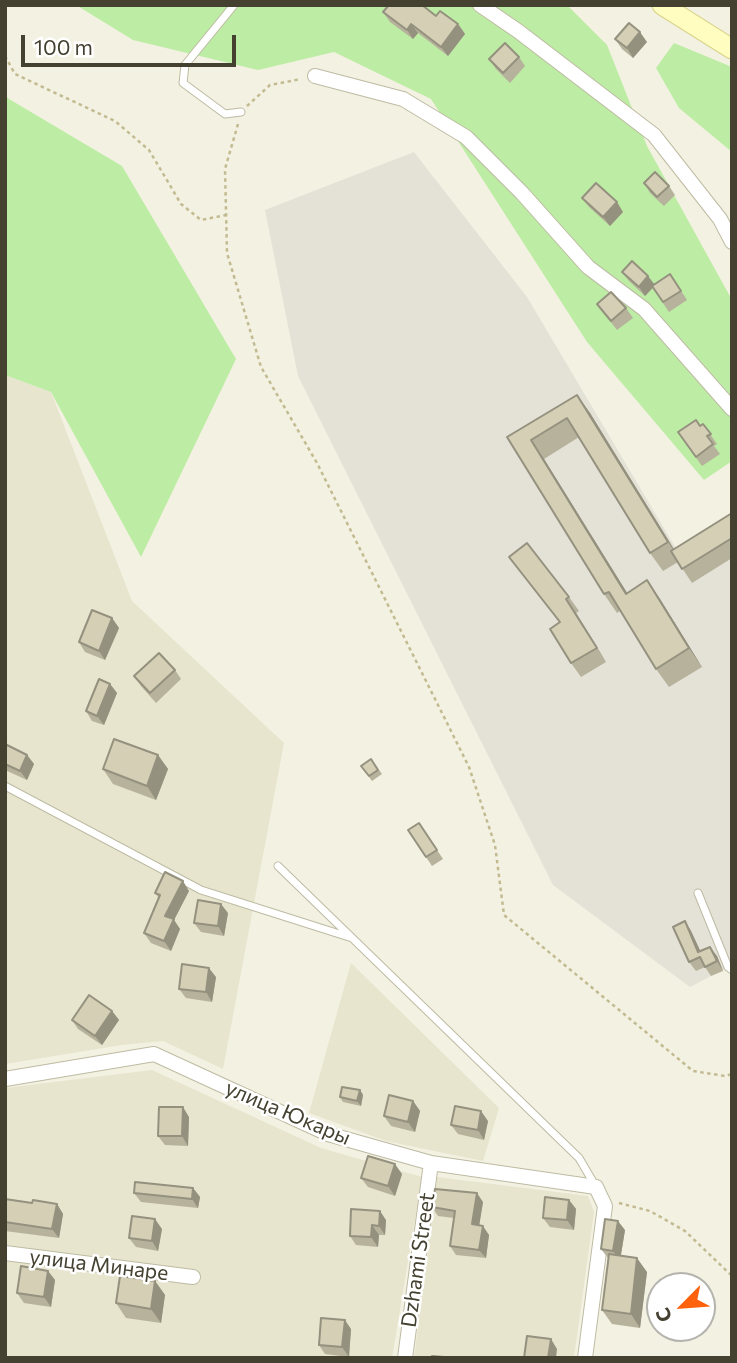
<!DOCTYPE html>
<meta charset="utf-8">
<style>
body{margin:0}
#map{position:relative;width:737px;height:1363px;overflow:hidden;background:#f3f1e1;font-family:Commissioner,sans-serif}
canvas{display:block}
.frame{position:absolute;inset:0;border:7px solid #444131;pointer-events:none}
.north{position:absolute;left:646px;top:1272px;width:70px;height:70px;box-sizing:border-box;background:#fff;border:2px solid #b4b3ad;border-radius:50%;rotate:245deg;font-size:19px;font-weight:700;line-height:28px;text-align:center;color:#444131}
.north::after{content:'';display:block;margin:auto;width:24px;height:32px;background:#ff620c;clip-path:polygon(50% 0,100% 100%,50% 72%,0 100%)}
.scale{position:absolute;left:21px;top:35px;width:215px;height:32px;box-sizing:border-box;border:4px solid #444131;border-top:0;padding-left:9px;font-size:21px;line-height:24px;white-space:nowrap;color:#444131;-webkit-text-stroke:5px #fff;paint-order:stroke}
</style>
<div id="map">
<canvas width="737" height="1363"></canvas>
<div class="frame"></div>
<div class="north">С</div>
<div class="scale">100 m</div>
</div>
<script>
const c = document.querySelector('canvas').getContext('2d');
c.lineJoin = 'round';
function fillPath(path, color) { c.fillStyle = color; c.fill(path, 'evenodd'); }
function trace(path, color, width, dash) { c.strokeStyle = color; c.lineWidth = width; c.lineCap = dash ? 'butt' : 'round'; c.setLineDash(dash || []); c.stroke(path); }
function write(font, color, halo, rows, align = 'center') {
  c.font = font + ' Commissioner,sans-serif'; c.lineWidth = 5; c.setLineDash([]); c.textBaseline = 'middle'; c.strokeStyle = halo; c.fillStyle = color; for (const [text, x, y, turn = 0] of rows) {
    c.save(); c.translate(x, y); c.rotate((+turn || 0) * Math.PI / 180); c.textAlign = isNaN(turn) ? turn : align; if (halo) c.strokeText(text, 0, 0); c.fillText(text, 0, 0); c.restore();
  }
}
fillPath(new Path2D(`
 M 5,375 L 51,392 L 132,601 L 284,743 L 223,1069 L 163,1041 L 122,1045 L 5,1064 Z
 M 351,963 L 499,1108 L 483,1161 L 386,1141 L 309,1113 Z
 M 152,1070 L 321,1148 L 422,1177 L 392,1358 L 5,1358 L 5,1088 Z
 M 437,1177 L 588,1196 L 594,1212 L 574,1358 L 414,1358 Z`), '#e7e5ce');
fillPath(new Path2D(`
 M 414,152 L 527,297 L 684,562 L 732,533 L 732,965 L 690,987 L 553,885 L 298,376 L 265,210 Z`), '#e4e1d7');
fillPath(new Path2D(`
 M 76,5 L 567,5 L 607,45 L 647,146 L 732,300 L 732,461 L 704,480 L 587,342 L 431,99 L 334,52 L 258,70 L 133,40 Z
 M 674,43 L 732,67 L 732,152 L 679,108 L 656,68 Z
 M 5,95 L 9,99 L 122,166 L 236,359 L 141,557 L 51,392 L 5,375 Z`), '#bdeca4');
const lane = new Path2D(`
 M 234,5 L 185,65 L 183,83 L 225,114 L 241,112
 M 5,786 L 201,890 L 349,937
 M 278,866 L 579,1158 L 596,1187
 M 698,893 L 728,967 L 732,970`);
const street = new Path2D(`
 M 480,5 L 518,31 L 654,135 L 720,219 L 732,242
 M 315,76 L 403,99 L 466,137 L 522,193 L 588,267 L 644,309 L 732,409
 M 5,1079 L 154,1054 L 328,1134 L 431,1163 L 596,1187 L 605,1206 L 585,1358
 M 5,1253 L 193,1277
 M 405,1358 L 431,1163`);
const secondary = new Path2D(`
 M 662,5 L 732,49`);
trace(lane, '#bebba3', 9);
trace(street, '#bebba3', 16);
trace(secondary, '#d8d38b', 21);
trace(new Path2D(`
 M 5,56 L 15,74 L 115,121 L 149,150 L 181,204 L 201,220 L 226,215
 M 247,106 L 270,85 L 301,79
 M 238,124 L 225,169 L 227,253 L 261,367 L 317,463 L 469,767 L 495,845 L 504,915 L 693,1071 L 725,1076 L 732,1074
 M 619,1203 L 650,1211 L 685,1231 L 732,1276`), '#c2bb92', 2.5, [3.5, 3.5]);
trace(lane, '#fff', 7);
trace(street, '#fff', 14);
trace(secondary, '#fffdbf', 19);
fillPath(new Path2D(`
 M 383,12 L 436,16 L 458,24 L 465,34 L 448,56 L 418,33 L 413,39 L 390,22 Z
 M 615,39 L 647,42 L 633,58 L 622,49 Z
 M 519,57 L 525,66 L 510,83 L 496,69 L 489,59 Z
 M 644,183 L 669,186 L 675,195 L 664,206 L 650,193 Z
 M 582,198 L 623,212 L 610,226 L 589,207 Z
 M 622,272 L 654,284 L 670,274 L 687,300 L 669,312 L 653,288 L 645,296 L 629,281 Z
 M 597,304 L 626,308 L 633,318 L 617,330 Z
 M 577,395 L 590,413 L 674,549 L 732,513 L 732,558 L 692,583 L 678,562 L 663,571 L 650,553 L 579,437 L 544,459 L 627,593 L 660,599 L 702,667 L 669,687 L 656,669 L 620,611 L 617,613 L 604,594 L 507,437 Z
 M 703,424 L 717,444 L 714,446 L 720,454 L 702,466 L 678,432 L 700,426 Z
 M 509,557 L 569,597 L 579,611 L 576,613 L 606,662 L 581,677 L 571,663 L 560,623 Z
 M 112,618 L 119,628 L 105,660 L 85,652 L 79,642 Z
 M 175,670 L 181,679 L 156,703 L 141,686 L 134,676 Z
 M 110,684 L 117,693 L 104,725 L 92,721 L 86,711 Z
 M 5,744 L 27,755 L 34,764 L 27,780 L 5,770 Z
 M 158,755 L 168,769 L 156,800 L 113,784 L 103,769 Z
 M 371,759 L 382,774 L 372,781 L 361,766 Z
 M 419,823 L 443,859 L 432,866 L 408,830 Z
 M 189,891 L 174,920 L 180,929 L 171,951 L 151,943 L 144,933 L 159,898 L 155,893 Z
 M 228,913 L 224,936 L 201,932 L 194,923 Z
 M 685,921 L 691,931 L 700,951 L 717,956 L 723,971 L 711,976 L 705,967 L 696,971 L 689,962 Z
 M 216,977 L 212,1002 L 186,998 L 179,989 Z
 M 112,1011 L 119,1020 L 102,1045 L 78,1029 L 72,1020 Z
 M 360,1090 L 363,1095 L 361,1106 L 343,1102 L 340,1097 Z
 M 413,1101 L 420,1111 L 415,1132 L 391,1126 L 384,1116 Z
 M 189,1117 L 188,1146 L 165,1145 L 158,1136 Z
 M 488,1121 L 484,1140 L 458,1134 L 451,1125 Z
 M 402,1174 L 395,1196 L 368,1187 L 361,1178 Z
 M 193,1188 L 200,1197 L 198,1208 L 141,1202 L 134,1193 Z
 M 5,1199 L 32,1203 L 57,1204 L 63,1214 L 59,1238 L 5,1231 Z
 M 569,1200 L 576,1209 L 574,1230 L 550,1227 L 543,1218 Z
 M 483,1202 L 479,1225 L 489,1235 L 486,1258 L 456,1255 L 450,1246 L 454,1218 L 438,1216 L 432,1207 Z
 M 351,1209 L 386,1220 L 385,1235 L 379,1235 L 378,1247 L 356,1245 L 350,1236 Z
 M 162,1229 L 158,1251 L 136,1247 L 129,1238 Z
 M 625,1230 L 621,1255 L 647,1272 L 640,1328 L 612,1324 L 602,1310 L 608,1258 L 601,1249 Z
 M 48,1271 L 55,1280 L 51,1307 L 24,1303 L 17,1293 Z
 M 155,1281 L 165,1295 L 161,1323 L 126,1318 L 116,1303 Z
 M 351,1329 L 349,1357 L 325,1354 L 319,1345 Z`), '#b6b29c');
fillPath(new Path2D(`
 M 411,24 L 418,33 L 413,39 L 407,30 Z
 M 458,24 L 465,34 L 448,56 L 441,47 Z
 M 640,32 L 647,42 L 633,58 L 627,48 Z
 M 617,202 L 623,212 L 610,226 L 603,217 Z
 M 648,276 L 655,285 L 645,296 L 639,287 Z
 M 577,395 L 590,413 L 681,561 L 668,542 Z
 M 531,440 L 544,459 L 639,612 L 626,594 Z
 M 647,580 L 660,599 L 702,667 L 689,648 Z
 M 566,599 L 576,613 L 606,662 L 597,648 Z
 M 112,618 L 119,628 L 105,660 L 99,651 Z
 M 110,684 L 117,693 L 104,725 L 97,716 Z
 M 27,755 L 34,764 L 27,780 L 20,771 Z
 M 158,755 L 168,769 L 156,800 L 147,786 Z
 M 183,881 L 189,891 L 174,920 L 180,929 L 171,951 L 164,941 L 165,916 Z
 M 221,904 L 228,913 L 224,936 L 218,926 Z
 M 685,921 L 691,931 L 705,961 L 698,952 Z
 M 710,947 L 717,956 L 723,971 L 717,961 Z
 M 209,968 L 216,977 L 212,1002 L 206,992 Z
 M 112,1011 L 119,1020 L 102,1045 L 95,1036 Z
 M 360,1090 L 363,1095 L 361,1106 L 357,1101 Z
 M 413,1101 L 420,1111 L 415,1132 L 408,1122 Z
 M 183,1107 L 189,1117 L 188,1146 L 182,1136 Z
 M 481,1111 L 488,1121 L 484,1140 L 478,1130 Z
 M 395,1164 L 402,1174 L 395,1196 L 388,1186 Z
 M 193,1188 L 200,1197 L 198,1208 L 192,1199 Z
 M 477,1193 L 483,1202 L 478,1233 L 472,1224 Z
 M 569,1200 L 576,1209 L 574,1230 L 567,1220 Z
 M 57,1204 L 63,1214 L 59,1238 L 52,1229 Z
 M 380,1211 L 386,1220 L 385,1235 L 379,1226 Z
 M 155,1219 L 162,1229 L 158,1251 L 152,1241 Z
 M 618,1221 L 625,1230 L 620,1260 L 613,1251 Z
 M 372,1225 L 379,1235 L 378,1247 L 371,1237 Z
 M 483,1226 L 489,1235 L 486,1258 L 479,1250 Z
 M 637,1258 L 647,1272 L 640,1328 L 631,1314 Z
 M 48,1271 L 55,1280 L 51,1307 L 44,1297 Z
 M 155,1281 L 165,1295 L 161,1323 L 151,1309 Z
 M 345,1320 L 351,1329 L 349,1357 L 342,1347 Z
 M 551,1339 L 557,1349 L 556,1358 L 548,1358 Z`), '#94917f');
const building = new Path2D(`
 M 389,5 L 422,5 L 436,16 L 440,11 L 458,24 L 441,47 L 411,24 L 407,30 L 383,12 Z
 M 629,23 L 640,32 L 627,48 L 615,39 Z
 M 505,43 L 519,57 L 503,73 L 489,59 Z
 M 655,172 L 669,186 L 657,197 L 644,183 Z
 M 596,183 L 617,202 L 603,217 L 582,198 Z
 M 632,261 L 648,276 L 639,287 L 622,272 Z
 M 670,274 L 681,291 L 663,302 L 652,286 Z
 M 611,292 L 626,308 L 611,321 L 597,304 Z
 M 577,395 L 668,542 L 650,553 L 567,418 L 531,440 L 626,594 L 647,580 L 689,648 L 656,669 L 609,592 L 604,594 L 507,437 Z
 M 696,420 L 700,426 L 703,424 L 711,434 L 707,436 L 713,444 L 696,457 L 678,432 Z
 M 732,513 L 732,538 L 682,569 L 671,551 Z
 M 527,543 L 569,597 L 566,599 L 597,648 L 571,663 L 550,629 L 560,622 L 509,557 Z
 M 92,610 L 112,618 L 99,651 L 79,642 Z
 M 159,653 L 175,670 L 150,693 L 134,676 Z
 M 99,679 L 110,684 L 97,716 L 86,711 Z
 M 114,739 L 158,755 L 147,786 L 103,769 Z
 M 5,744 L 27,755 L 20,771 L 5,764 Z
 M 371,759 L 378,770 L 369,776 L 361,766 Z
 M 419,823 L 437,850 L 426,857 L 408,830 Z
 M 165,872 L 183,881 L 165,916 L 174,919 L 164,941 L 144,933 L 160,895 L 155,893 Z
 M 198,900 L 221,904 L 218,926 L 194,923 Z
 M 685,921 L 698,952 L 710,947 L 717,961 L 705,967 L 700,957 L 689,962 L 673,927 Z
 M 182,964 L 209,968 L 206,992 L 179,989 Z
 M 89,995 L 112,1011 L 95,1036 L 72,1020 Z
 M 342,1087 L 360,1090 L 357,1101 L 340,1097 Z
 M 389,1095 L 413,1101 L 408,1122 L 384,1116 Z
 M 455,1106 L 481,1111 L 478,1130 L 451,1125 Z
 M 159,1107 L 183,1107 L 182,1136 L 158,1136 Z
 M 368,1156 L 395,1164 L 388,1186 L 361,1178 Z
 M 135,1182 L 193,1188 L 192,1199 L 134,1193 Z
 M 435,1189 L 477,1193 L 472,1224 L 483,1226 L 479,1250 L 450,1246 L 455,1211 L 432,1207 Z
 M 545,1197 L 569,1200 L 567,1220 L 543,1218 Z
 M 5,1199 L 32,1203 L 33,1200 L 57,1204 L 52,1229 L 5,1222 Z
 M 351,1209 L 380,1211 L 379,1226 L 372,1225 L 371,1237 L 350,1236 Z
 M 132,1216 L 155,1219 L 152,1241 L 129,1238 Z
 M 605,1219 L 618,1221 L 613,1251 L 601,1249 Z
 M 609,1254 L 637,1258 L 631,1314 L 602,1310 Z
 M 21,1266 L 48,1271 L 44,1297 L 17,1293 Z
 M 120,1276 L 155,1281 L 151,1309 L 116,1303 Z
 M 321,1318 L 345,1320 L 342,1347 L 319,1345 Z
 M 527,1336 L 551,1339 L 548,1358 L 524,1358 Z
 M 432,1356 L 456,1358 L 432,1358 Z`);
fillPath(building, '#d4cfb5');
trace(building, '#94917f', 2);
write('21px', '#444131', '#fff', [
 ["улица Юкары",288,1113,23],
 ["Dzhami Street",418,1260,-82],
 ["улица Минаре",99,1265,7]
]);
</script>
